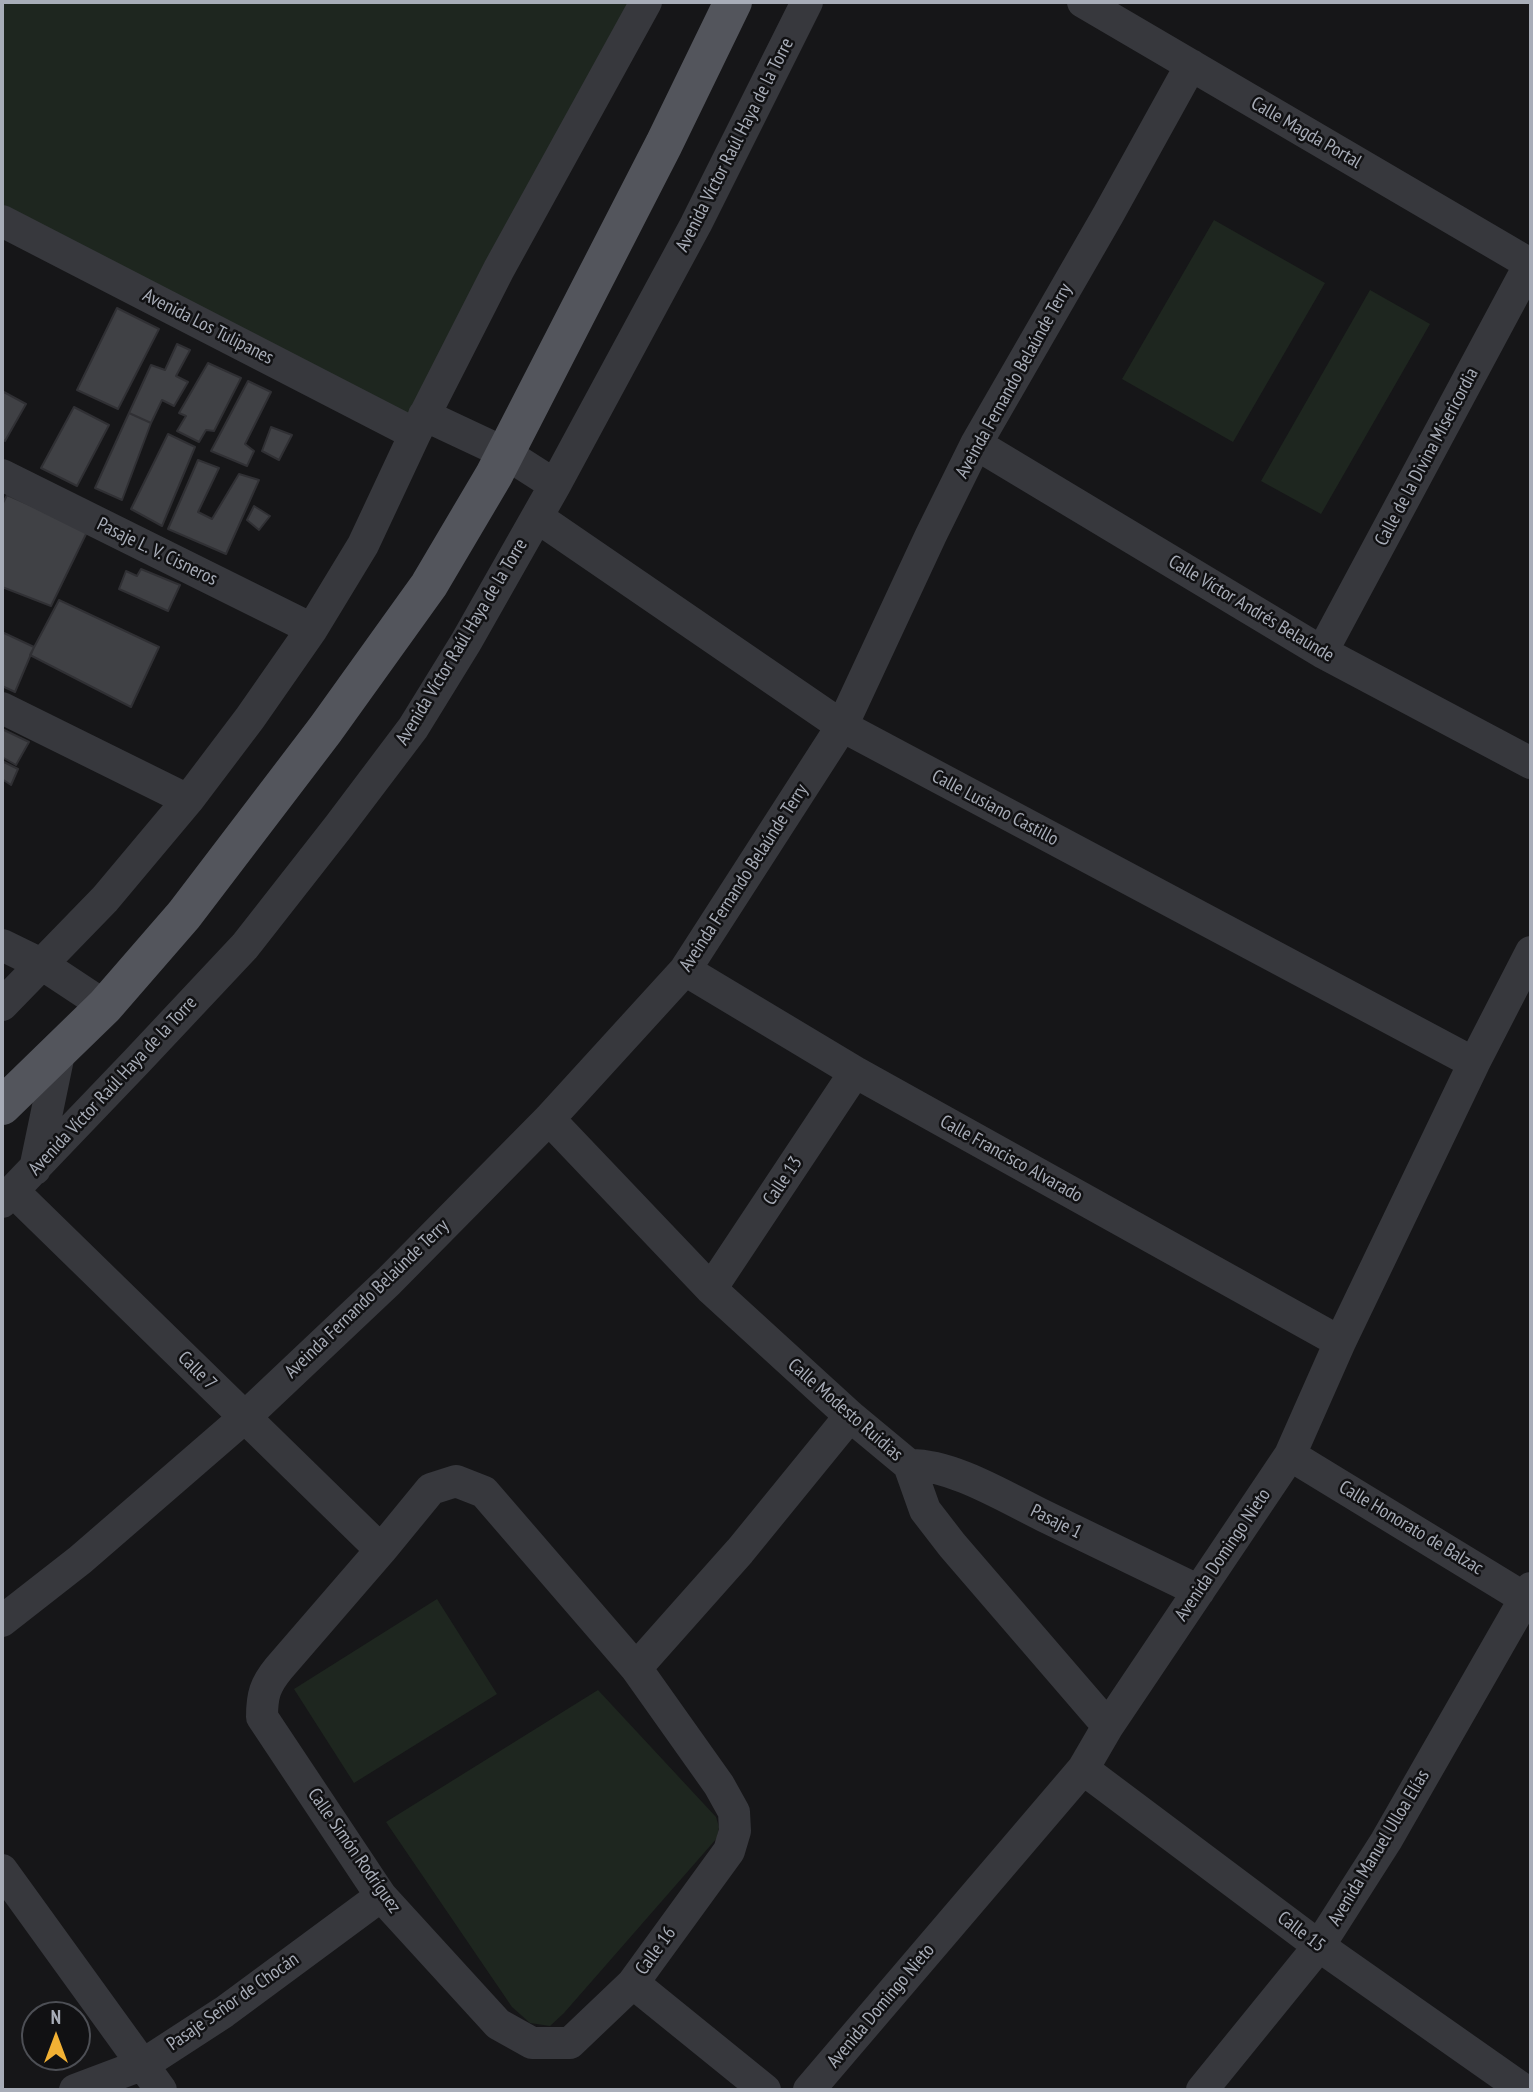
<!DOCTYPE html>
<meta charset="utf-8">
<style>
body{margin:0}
#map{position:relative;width:1533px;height:2092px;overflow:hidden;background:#161618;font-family:"PT Sans Narrow",sans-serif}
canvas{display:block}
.frame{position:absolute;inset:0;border:4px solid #a8adb8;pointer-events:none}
.north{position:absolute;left:21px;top:2001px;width:70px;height:70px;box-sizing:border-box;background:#111113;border:2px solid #4d4f55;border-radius:50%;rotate:0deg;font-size:19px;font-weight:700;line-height:28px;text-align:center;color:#a8adb8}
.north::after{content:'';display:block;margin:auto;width:24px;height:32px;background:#f2b134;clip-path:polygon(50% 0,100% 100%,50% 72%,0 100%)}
</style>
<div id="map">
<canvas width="1533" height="2092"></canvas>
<div class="frame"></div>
<div class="north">N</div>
</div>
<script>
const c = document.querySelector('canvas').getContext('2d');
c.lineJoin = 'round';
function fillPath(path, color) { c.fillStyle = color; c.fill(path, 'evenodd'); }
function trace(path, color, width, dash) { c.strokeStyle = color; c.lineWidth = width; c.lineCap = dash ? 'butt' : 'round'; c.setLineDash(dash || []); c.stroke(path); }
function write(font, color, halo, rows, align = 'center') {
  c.font = font + ' "PT Sans Narrow",sans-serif'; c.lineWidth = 5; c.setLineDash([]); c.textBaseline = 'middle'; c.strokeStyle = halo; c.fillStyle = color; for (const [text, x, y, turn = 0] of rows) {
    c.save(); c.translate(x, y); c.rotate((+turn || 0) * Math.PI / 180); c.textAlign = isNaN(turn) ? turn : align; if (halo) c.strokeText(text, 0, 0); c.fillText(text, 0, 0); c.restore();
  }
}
fillPath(new Path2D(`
 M 2,2 L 631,2 L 409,414 L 2,207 Z
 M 1214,220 L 1325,283 L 1233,442 L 1122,379 Z
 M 1370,290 L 1430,324 L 1321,514 L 1261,481 Z
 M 437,1599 L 497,1694 L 354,1783 L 294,1689 Z
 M 598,1690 L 716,1817 L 719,1827 L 717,1838 L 564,2013 L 550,2026 L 530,2023 L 512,2007 L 386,1822 Z`), '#1e261f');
const building = new Path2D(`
 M 117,308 L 159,329 L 118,409 L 77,390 Z
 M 177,344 L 190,350 L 176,376 L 188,382 L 174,406 L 162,400 L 151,423 L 129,413 L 151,365 L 165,370 Z
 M 208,363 L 241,378 L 214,431 L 206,430 L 199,442 L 177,431 L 186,416 L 179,413 Z
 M 248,381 L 271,392 L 245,444 L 254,451 L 247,466 L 211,451 Z
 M 2,391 L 26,404 L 5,441 L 2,439 Z
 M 74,407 L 109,425 L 77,486 L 41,468 Z
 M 129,413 L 151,423 L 122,500 L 95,488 Z
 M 271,427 L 292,435 L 279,460 L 262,451 Z
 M 168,434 L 195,447 L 162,526 L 131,509 Z
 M 198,460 L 219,468 L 198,512 L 212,519 L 239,474 L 259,480 L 226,554 L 168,529 Z
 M 7,495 L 88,530 L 51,606 L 2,587 L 2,505 Z
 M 254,506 L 270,516 L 259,530 L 247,520 Z
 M 141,569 L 180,585 L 168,611 L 119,589 L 126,571 L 137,576 Z
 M 59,600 L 159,647 L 131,707 L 30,655 Z
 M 2,632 L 34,647 L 15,692 L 2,686 Z
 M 2,729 L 29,742 L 16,765 L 2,757 Z
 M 2,761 L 18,769 L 11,785 L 2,779 Z`);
fillPath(building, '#404145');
trace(building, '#303034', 2);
trace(new Path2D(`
 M 1083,2 L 1530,264
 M 2,221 L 415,434
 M 424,415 L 505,453 L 555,485
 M 976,444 L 1322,652 L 1531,763
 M 2,475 L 312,629
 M 537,517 L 842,726 L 1474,1063
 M 1322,652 L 1531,262
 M 2,708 L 188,800
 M 2,945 L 43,965 L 105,1006
 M 685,970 L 855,1072 L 1340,1342
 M 2,1005 L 105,899 L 188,800 L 250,718 L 312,629 L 363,545 L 415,434 L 499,269 L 646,2
 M 549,1119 L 711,1289 L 850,1416 L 909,1465 L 925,1510 L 952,1545 L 1108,1726
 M 35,1169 L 60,1049
 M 13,1191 L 381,1550
 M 2,1202 L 137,1061 L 245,946 L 339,826 L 413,728 L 466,642 L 555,485 L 696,224 L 807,2
 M 711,1289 L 855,1072
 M 1290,1455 L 1531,1602
 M 909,1465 C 952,1464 1005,1497 1044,1516 C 1096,1541 1147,1566 1199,1591
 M 456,1481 L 484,1492 L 636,1668 L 719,1785 L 734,1812 L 735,1831 L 729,1851 L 633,1983 L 570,2043 L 532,2043 L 498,2024 L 381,1896 L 262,1717 C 262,1695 265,1685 279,1668 L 381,1550 L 431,1489 Z
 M 2,1621 L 80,1560 L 244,1418 L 389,1281 L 549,1119 L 685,970 L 842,726 L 931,535 L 976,444 L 1108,215 L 1191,65
 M 636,1668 L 740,1551 L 850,1416
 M 1083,1769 L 1319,1946 L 1524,2090
 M 2,1870 L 161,2090
 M 633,1983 L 765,2090
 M 75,2090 L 144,2064 L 224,2012 L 381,1896
 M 809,2090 L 1083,1769 L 1108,1726 L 1290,1455 L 1340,1342 L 1474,1063 L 1531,952
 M 1202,2090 L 1319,1946 L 1386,1841 L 1531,1588`), '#37383d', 32);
trace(new Path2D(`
 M 2,1106 L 105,1006 L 184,915 L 325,730 L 429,585 L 494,475 L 664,144 L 733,2`), '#53555c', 38);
write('19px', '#a8adb8', '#111113', [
 ["Calle Magda Portal",1306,133,30],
 ["Avenida Víctor Raúl Haya de la Torre",735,145,-63],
 ["Avenida Los Tulipanes",208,327,27],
 ["Aveinda Fernando Belaúnde Terry",1014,381,-61],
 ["Calle de la Divina Misericordia",1427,457,-62],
 ["Pasaje L. V. Cisneros",157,552,26],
 ["Calle Víctor Andrés Belaúnde",1251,609,31],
 ["Avenida Víctor Raúl Haya de la Torre",462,642,-59],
 ["Calle Lusiano Castillo",995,808,28],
 ["Aveinda Fernando Belaúnde Terry",744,878,-57],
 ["Avenida Víctor Raúl Haya de la Torre",113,1086,-47],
 ["Calle Francisco Alvarado",1011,1159,29],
 ["Calle 13",783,1181,-56],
 ["Aveinda Fernando Belaúnde Terry",367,1299,-44],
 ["Calle 7",197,1371,45],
 ["Calle Modesto Ruidias",845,1410,41],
 ["Pasaje 1",1056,1522,26],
 ["Calle Honorato de Balzac",1411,1528,31],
 ["Avenida Domingo Nieto",1223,1555,-56],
 ["Avenida Manuel Ulloa Elías",1379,1848,-59],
 ["Calle Simón Rodríguez",354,1851,55],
 ["Calle 15",1301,1932,37],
 ["Calle 16",656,1951,-54],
 ["Pasaje Señor de Chocán",233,2002,-35],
 ["Avenida Domingo Nieto",881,2006,-50]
]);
</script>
